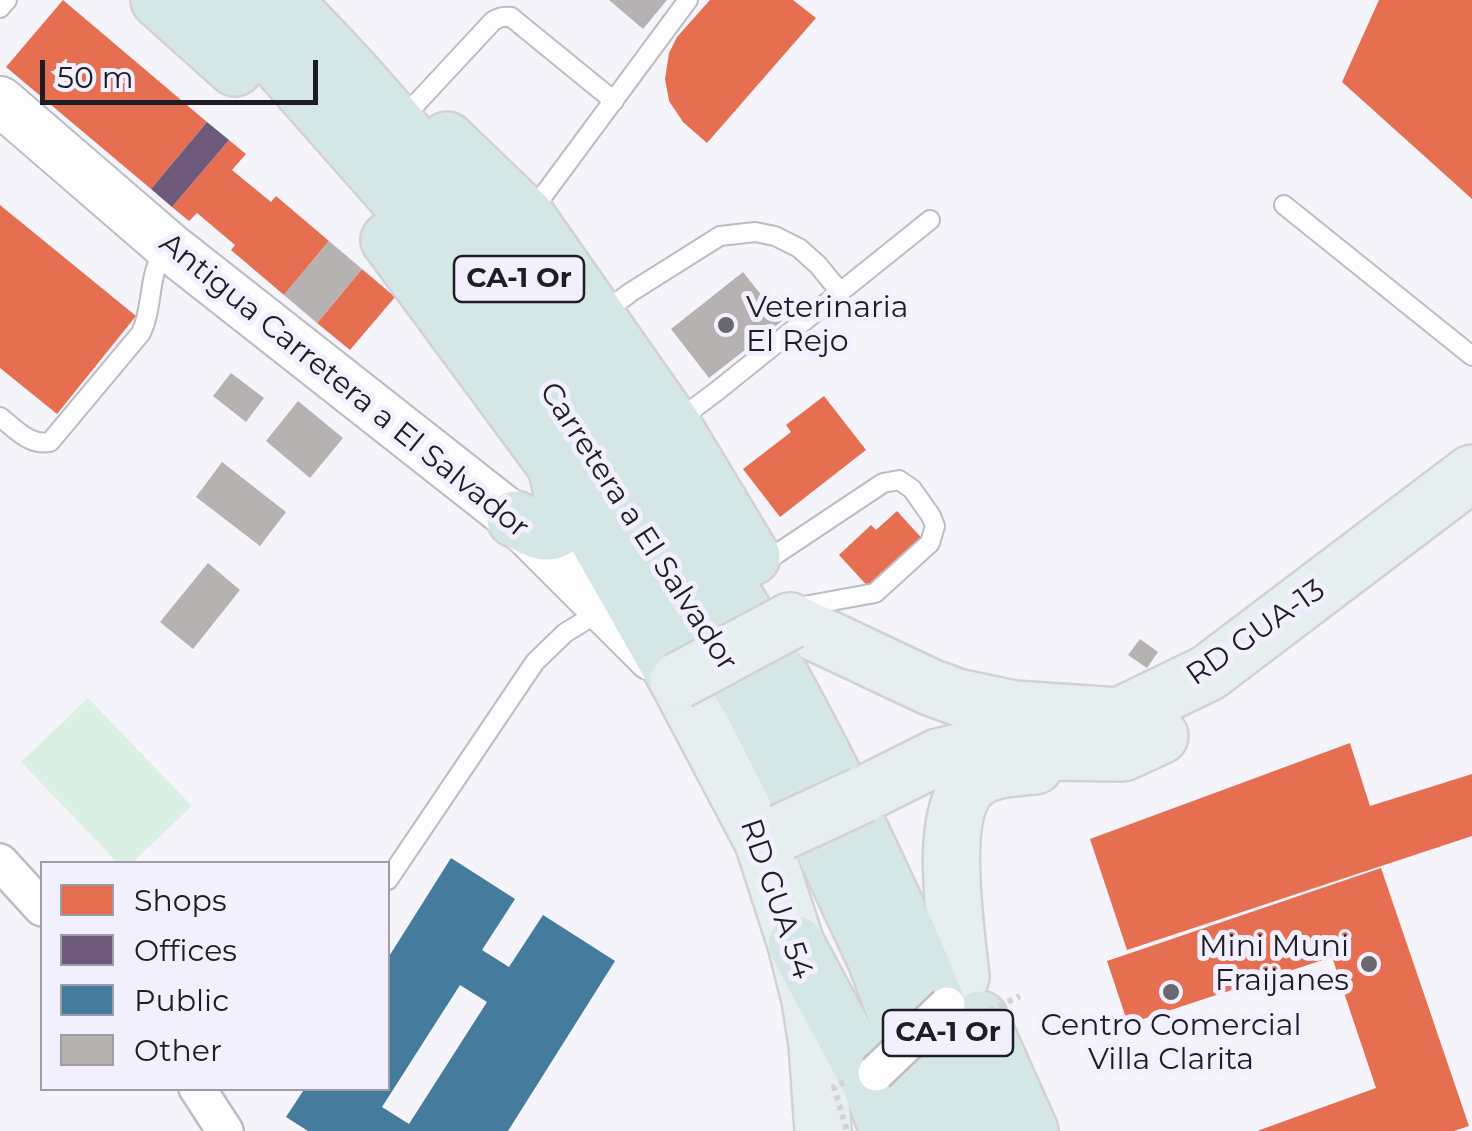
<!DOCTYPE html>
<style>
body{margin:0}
#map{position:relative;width:1472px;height:1131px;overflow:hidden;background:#f4f4fa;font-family:Montserrat,sans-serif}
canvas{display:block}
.legend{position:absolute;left:40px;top:861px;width:350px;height:230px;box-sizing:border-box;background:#f2f0fe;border:2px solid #9d9ca7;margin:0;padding:12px 18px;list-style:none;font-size:30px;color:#1e1d25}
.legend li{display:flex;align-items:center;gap:20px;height:50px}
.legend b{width:50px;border:2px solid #9d9ca7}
.scale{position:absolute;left:40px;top:60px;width:278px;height:45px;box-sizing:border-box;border:5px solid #1e1d25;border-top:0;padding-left:12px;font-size:30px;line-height:35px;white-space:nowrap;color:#1e1d25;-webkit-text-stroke:8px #f2f0fe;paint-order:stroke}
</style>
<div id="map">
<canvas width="1472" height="1131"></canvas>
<ul class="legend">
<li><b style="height:28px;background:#e76f51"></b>Shops</li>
<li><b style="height:28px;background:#6d597a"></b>Offices</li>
<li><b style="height:28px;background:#457b9d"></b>Public</li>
<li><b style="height:28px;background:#b6b2b2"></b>Other</li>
</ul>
<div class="scale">50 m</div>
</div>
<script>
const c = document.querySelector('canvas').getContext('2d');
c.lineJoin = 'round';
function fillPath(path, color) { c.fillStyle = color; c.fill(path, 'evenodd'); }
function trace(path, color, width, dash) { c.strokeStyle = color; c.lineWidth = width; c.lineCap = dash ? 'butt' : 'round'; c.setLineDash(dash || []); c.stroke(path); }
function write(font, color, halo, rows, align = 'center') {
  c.font = font + ' Montserrat,sans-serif'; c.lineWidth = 10; c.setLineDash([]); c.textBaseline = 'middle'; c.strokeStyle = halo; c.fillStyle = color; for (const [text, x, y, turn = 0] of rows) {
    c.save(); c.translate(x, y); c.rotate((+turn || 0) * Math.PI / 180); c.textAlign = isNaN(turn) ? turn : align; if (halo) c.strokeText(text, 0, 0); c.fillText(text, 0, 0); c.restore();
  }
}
fillPath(new Path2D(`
 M 88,698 L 192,806 L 132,863 L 118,863 L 21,762 Z`), '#dbf0e5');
fillPath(new Path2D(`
 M 63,0 L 207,122 L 151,189 L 6,67 Z
 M 710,0 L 793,0 L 816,18 L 707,143 L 683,122 L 669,101 L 665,79 L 669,53 L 677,37 Z
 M 1379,0 L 1472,0 L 1472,199 L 1342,82 Z
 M 229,140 L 246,154 L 232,170 L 271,202 L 276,196 L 329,241 L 284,295 L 231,250 L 235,245 L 197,213 L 189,221 L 172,207 Z
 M 0,205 L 136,316 L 57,414 L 0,368 Z
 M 362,269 L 395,297 L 350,350 L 317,323 Z
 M 824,396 L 866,450 L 780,517 L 743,469 L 791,432 L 786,425 Z
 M 897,511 L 927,544 L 873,592 L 839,555 L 871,525 L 876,530 Z
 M 1350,743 L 1370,806 L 1472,774 L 1472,836 L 1127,950 L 1090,839 Z
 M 1381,868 L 1469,1126 L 1454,1131 L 1257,1131 L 1376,1088 L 1332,957 L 1128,1024 L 1107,961 Z`), '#e76f51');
fillPath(new Path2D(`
 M 207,122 L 229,140 L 172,207 L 151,189 Z`), '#6d597a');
fillPath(new Path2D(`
 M 451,858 L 515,899 L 482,950 L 509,967 L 543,915 L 615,961 L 508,1131 L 308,1131 L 286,1117 L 305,1088 L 388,1088 L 388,958 ZM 460,985 L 487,1002 L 409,1124 L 382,1107 Z`), '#457b9d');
fillPath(new Path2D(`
 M 609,0 L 667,0 L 643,29 Z
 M 329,241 L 362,269 L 317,323 L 284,295 Z
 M 743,272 L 782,321 L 709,378 L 671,329 Z
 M 231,373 L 264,398 L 246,422 L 213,396 Z
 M 298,401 L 343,438 L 310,478 L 266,441 Z
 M 222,462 L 286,512 L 260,546 L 196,497 Z
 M 208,563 L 240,590 L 193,649 L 160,622 Z
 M 1140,639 L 1158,652 L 1147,668 L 1128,655 Z`), '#b6b2b2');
const lane = new Path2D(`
 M 0,8 L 7,0
 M 413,107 L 493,21 C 499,17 504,16 511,17 L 614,101
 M 1284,205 L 1472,356
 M 531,212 L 688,0
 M 602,314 L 631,292 L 720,236 L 755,232 L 775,236 L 799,248 L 818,265 L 840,292
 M 0,417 C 16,429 29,446 50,442 L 141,333 C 154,306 147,275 165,250
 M 677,421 L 717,391 L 930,220
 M 760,565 L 883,483 L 899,480 L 912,489 L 931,516 L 935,526 L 930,543 L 875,593 L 793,608
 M 388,880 L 535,662 L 565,633 L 604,609`);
const street = new Path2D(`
 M 0,862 L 42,908
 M 197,1088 L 225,1131`);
const secondary = new Path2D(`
 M 0,101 L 168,246 L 515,519 L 652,656`);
const primary = new Path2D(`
 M 790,621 L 930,687 L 957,697 L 1014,709 L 1119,716 L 1208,673 L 1472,473
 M 678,681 L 763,842 L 796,944 L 810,1000 L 817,1044 L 823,1131
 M 862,795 L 938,757 L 962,751 L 1123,753 L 1160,736
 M 961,977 C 957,932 935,810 975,780 C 992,768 1016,768 1035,766`);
const highway = new Path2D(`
 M 159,0 L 235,68
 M 214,0 L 260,42 L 416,219 L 566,410 L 643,525 L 750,701 L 818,836 L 876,960 L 939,1131
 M 282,0 C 369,85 445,180 517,277 C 614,406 706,541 784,682 C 829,764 870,849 908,934 C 936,998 961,1065 986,1131
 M 447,140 L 527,217 L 672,424 L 752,557
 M 389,240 L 556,466 L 678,681
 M 515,519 C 524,523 537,532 546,532 C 576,532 559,482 556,466
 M 796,944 L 869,1080 L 888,1131
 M 980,1019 L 1030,1131`);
trace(lane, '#bcbcc2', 22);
trace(street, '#bcbcc2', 40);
trace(secondary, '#bcbcc2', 52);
trace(primary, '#d2d2d6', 60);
trace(highway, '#d2d2d6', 60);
trace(lane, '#fdfdfe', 18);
trace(street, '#fdfdfe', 35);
trace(secondary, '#fdfdfe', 48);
trace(primary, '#e6eff0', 55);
trace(highway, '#d5e6e6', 55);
const streetBridge = new Path2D(`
 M 876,1073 L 947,1005`);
const primaryBridge = new Path2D(`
 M 678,681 L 790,621
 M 782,832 L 862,795`);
trace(streetBridge, '#bcbcc2', 40, []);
trace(primaryBridge, '#d2d2d6', 60, []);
trace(new Path2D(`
 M 981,1015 L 1020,996
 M 844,1082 L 834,1087 L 847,1131`), '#d3d2d5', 6, [5, 5]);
trace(streetBridge, '#fdfdfe', 35);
trace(primaryBridge, '#e6eff0', 55);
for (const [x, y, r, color] of [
 [726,325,10,"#696870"],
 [1369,964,10,"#696870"],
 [1171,992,10,"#696870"]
]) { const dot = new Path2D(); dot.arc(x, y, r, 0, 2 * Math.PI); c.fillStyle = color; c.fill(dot); trace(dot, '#f2f0fe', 4); }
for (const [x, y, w] of [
 [519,279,130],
 [948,1033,130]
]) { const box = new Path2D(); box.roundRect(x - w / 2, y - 23, w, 46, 8); c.fillStyle = '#f2f0fe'; c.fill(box); trace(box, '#1e1d25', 2.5); }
write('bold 28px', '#1e1d25', null, [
 ["CA-1 Or",519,279],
 ["CA-1 Or",948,1033]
]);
write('30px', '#1e1d25', '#f2f0fe', [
 ["Veterinaria",746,308],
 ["El Rejo",746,342],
 ["Mini Muni",1349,947,"right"],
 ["Fraijanes",1349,981,"right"],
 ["Centro Comercial",1171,1026,"center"],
 ["Villa Clarita",1171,1060,"center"]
], 'left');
write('30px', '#1e1d25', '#f2f0fe', [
 ["Antigua Carretera a El Salvador",344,386,39],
 ["Carretera a El Salvador",638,527,57],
 ["RD GUA-13",1256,633,-35],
 ["RD GUA 54",776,899,71]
]);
</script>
